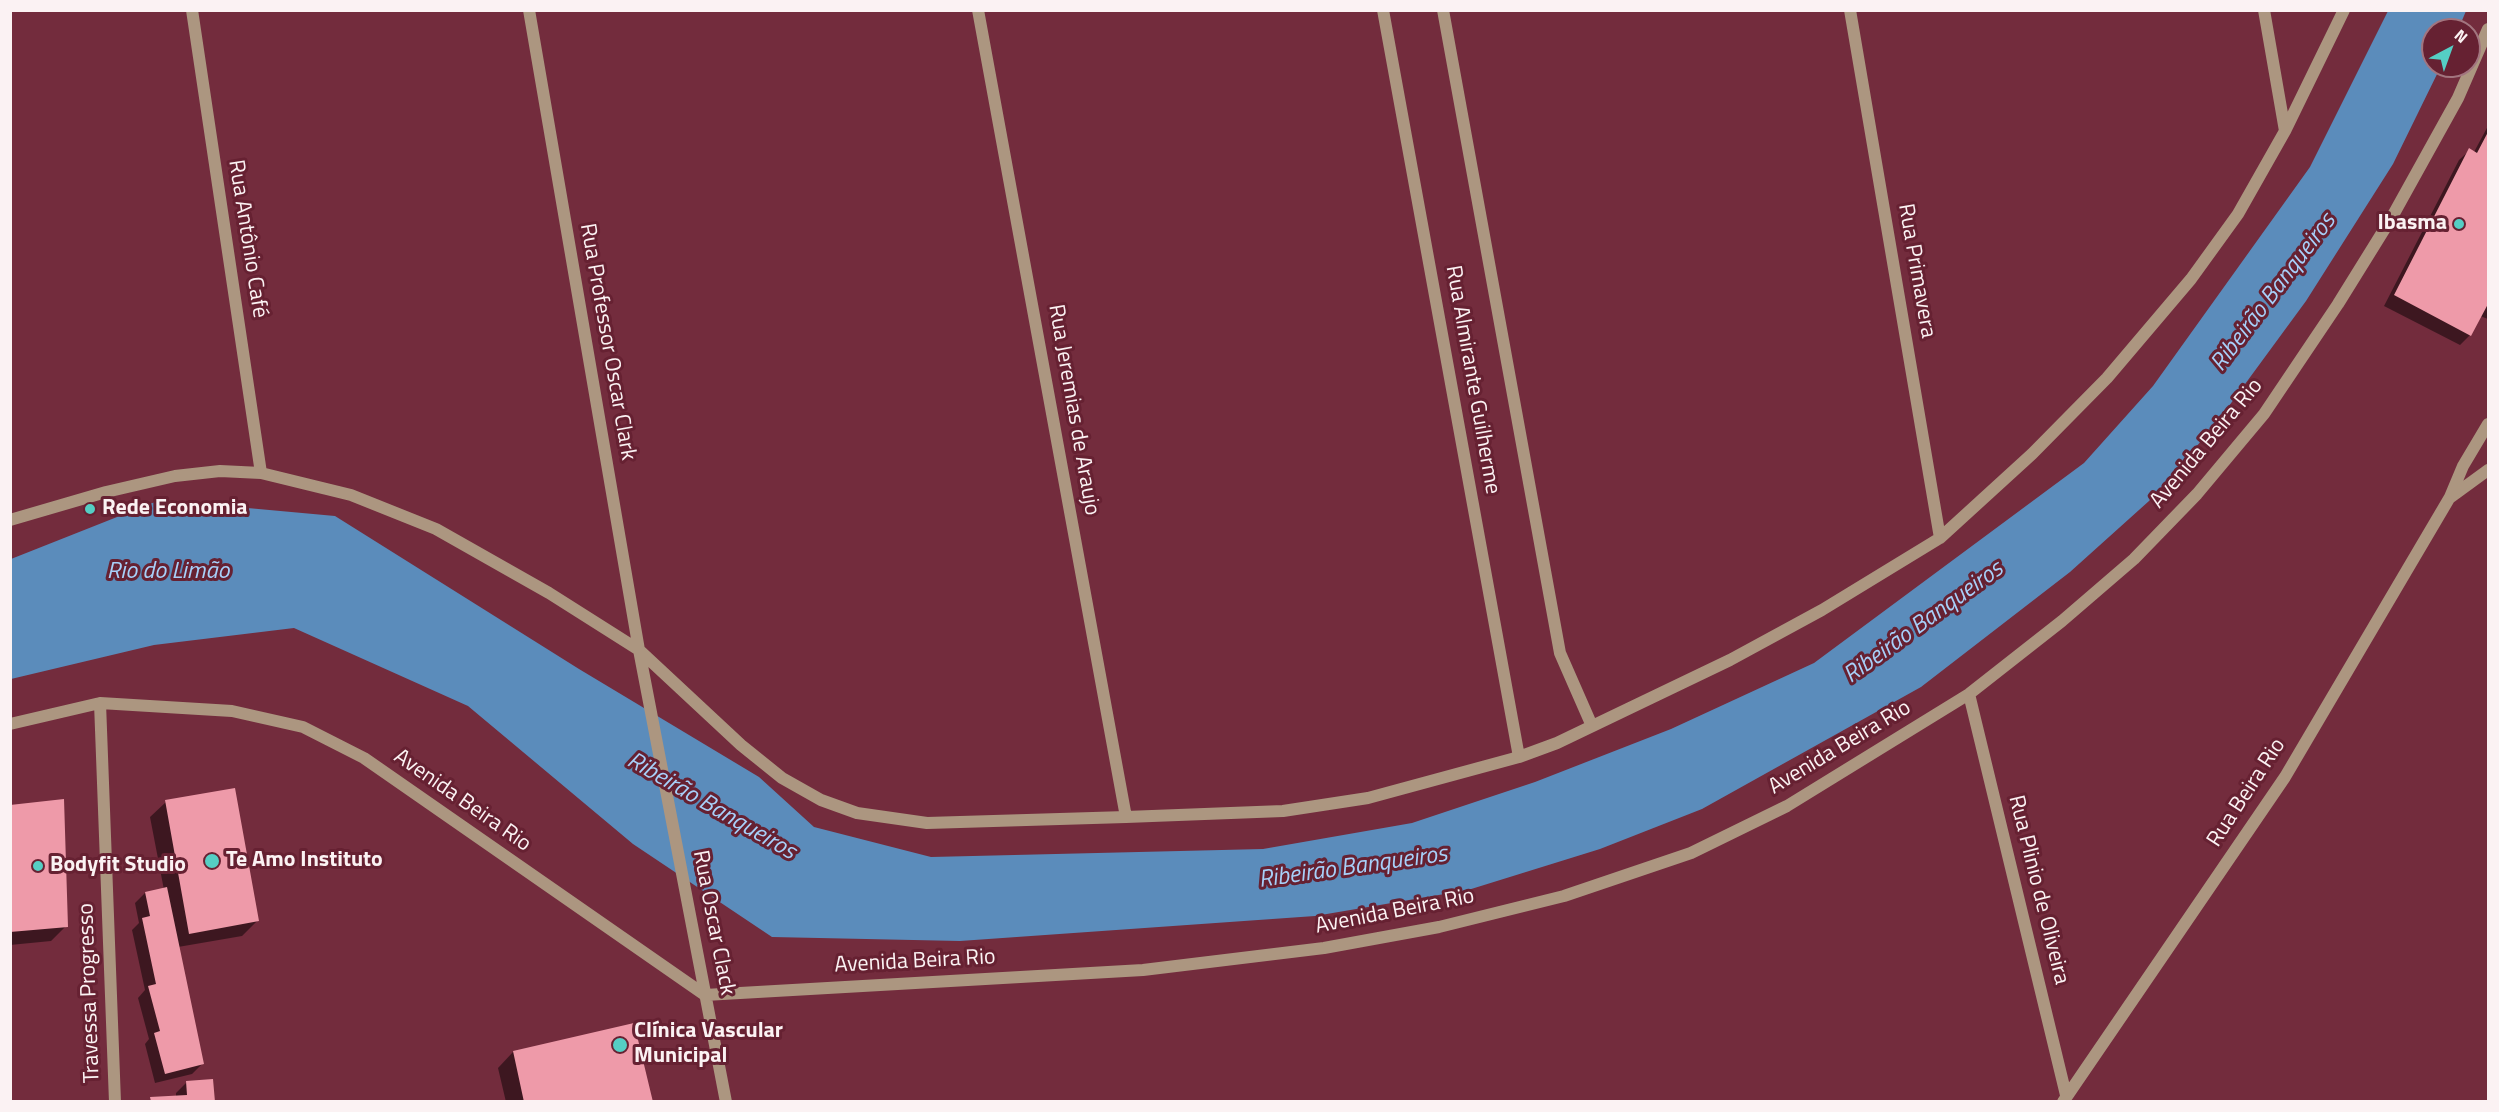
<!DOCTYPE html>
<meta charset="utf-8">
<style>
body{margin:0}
#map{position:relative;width:2499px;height:1112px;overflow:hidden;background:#732c3d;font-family:"Titillium Web",sans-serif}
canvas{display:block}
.frame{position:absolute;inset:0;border:12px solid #fbf2f3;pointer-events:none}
.north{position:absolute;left:2421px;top:18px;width:60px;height:60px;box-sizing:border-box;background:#662132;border:2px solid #a2757f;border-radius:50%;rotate:41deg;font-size:16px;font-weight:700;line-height:24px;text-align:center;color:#fbf2f3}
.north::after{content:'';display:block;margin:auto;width:21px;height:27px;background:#55cec4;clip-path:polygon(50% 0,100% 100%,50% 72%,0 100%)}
</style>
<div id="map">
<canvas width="2499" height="1112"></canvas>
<div class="frame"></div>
<div class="north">N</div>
</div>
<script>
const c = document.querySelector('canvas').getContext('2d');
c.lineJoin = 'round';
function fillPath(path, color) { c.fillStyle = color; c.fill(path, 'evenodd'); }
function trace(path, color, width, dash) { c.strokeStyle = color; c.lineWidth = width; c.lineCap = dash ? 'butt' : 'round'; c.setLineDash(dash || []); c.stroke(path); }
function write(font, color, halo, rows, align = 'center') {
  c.font = font + ' "Titillium Web",sans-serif'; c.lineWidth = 6; c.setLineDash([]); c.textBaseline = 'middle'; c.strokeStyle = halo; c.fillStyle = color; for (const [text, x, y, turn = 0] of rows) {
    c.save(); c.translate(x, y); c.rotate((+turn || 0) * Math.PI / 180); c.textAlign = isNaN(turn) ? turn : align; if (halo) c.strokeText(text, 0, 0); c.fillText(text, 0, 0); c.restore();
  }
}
fillPath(new Path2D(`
 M 2388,11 L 2466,11 L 2458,30 L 2433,30 L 2433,66 L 2441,66 L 2393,164 L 2306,301 L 2215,425 L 2149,501 L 2070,572 L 1921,687 L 1702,809 L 1600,849 L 1468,890 L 1315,916 L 960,941 L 772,937 L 633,844 L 468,706 L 294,628 L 154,645 L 11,679 L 11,559 L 160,500 L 335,516 L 579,669 L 759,777 L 814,827 L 931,857 L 1263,849 L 1412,823 L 1535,782 L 1671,729 L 1814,663 L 2084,463 L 2153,386 L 2310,167 Z`), '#5b8cbb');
fillPath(new Path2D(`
 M 2488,126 L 2488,319 L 2480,316 L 2470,335 L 2460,345 L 2384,306 L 2459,160 L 2470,150 L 2474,152 Z
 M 166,802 L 257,921 L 242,936 L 178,947 L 203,1063 L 192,1074 L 155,1083 L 145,1044 L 149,1039 L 138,998 L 145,990 L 132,930 L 139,923 L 135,903 L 145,893 L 164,890 L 150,817 Z
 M 10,807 L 66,926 L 51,941 L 10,945 Z
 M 513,1052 L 653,1102 L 506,1102 L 498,1068 Z
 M 187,1082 L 213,1102 L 148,1102 L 151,1099 L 176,1097 L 176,1093 Z`), '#0007');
fillPath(new Path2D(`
 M 2488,132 L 2488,304 L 2471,336 L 2394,295 L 2469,148 L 2477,153 Z
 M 235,788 L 259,921 L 189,934 L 165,800 Z
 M 64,799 L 68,927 L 10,932 L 10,805 Z
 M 167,887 L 204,1064 L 165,1074 L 154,1033 L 160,1031 L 148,986 L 156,984 L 142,918 L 150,916 L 145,892 Z
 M 634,1023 L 653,1102 L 524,1102 L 513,1051 Z
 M 213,1079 L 215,1102 L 151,1102 L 150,1097 L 187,1095 L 186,1081 Z`), '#ee9aa9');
trace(new Path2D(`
 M 192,10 L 261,473
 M 529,10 L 639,650 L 726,1102
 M 978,10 L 1126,817
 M 1383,10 L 1519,757
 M 1443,10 L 1560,653 L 1592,726
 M 1850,10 L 1940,538
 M 2264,10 L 2285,131
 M 2451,497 L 2488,470
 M 10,520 L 106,492 L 175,476 L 220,471 L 261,473 L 351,495 L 436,529 L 549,593 L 639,650 L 741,745 L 782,778 L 821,800 L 857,813 L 927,823 L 1126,817 L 1283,811 L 1368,798 L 1519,757 L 1557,743 L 1730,660 L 1822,610 L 1940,538 L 2032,454 L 2107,378 L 2191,279 L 2238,214 L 2285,131 L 2344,10
 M 1969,694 L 2066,1095
 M 100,703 L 115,1102
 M 10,724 L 100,703 L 232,711 L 303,727 L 364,758 L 705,995 L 1143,970 L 1324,948 L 1439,927 L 1564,896 L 1691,853 L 1787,806 L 1969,694 L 2062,621 L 2134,559 L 2197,494 L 2264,414 L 2338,304 L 2392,217 L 2458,98 L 2488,29
 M 2063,1102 L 2285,777 L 2450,497 L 2463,466 L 2488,424`), '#ac9680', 12);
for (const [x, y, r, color] of [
 [2459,224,6,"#55cec4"],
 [90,509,6,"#55cec4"],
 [212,861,8,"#55cec4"],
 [38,866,6,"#55cec4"],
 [620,1045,8,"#55cec4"]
]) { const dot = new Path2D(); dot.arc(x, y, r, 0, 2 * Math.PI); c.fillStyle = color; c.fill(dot); trace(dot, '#662132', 2); }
write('bold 22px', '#fbf2f3', '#662132', [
 ["Ibasma",2447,224,"right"],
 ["Rede Economia",102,509],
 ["Te Amo Instituto",226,861],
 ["Bodyfit Studio",50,866],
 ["Clínica Vascular",634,1032],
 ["Municipal",634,1057]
], 'left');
write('22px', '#fbf2f3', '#662132', [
 ["Rua Antônio Café",247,239,81],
 ["Rua Primavera",1916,271,80],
 ["Rua Professor Oscar Clark",607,342,80],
 ["Rua Almirante Guilherme",1472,380,80],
 ["Rua Jeremias de Araujo",1073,410,80],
 ["Avenida Beira Rio",2207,444,-50],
 ["Avenida Beira Rio",1840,748,-31],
 ["Rua Beira Rio",2247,793,-57],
 ["Avenida Beira Rio",462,801,35],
 ["Rua Plinio de Oliveira",2038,890,76],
 ["Avenida Beira Rio",1395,912,-11],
 ["Rua Oscar Clack",713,923,79],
 ["Avenida Beira Rio",915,962,-3],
 ["Travessa Progresso",90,993,-92]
]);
write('italic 24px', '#a7d0f9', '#662132', [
 ["Ribeirão Banqueiros",2274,293,-53],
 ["Rio do Limão",168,572],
 ["Ribeirão Banqueiros",1924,623,-36],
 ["Ribeirão Banqueiros",711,807,30],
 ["Ribeirão Banqueiros",1353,868,-8]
]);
</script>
